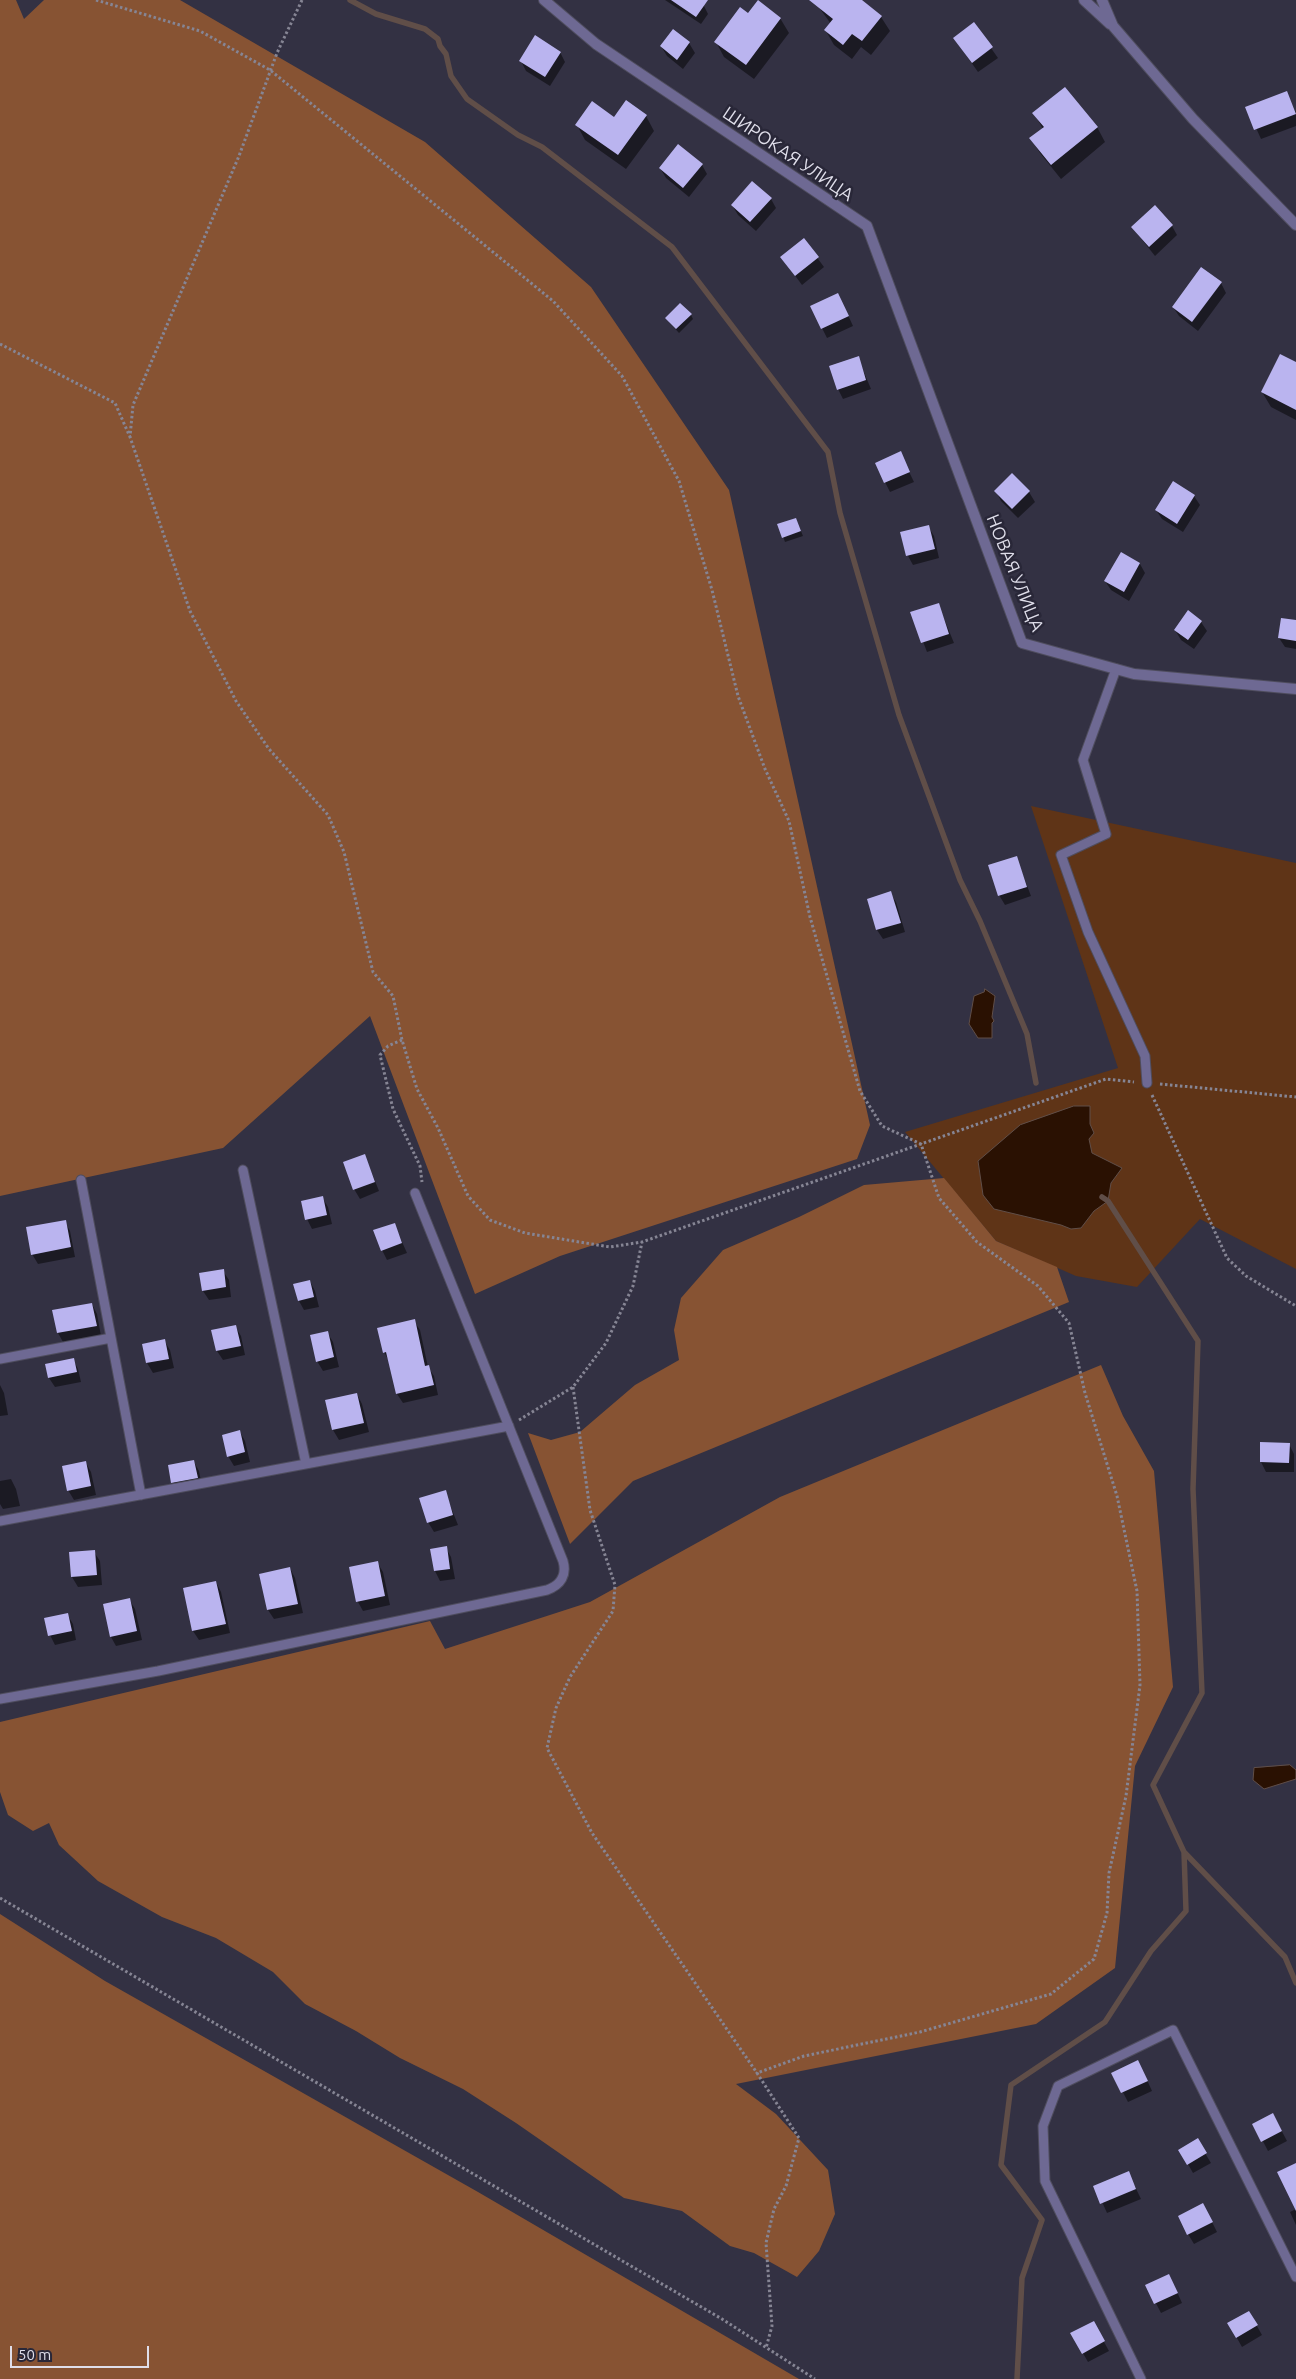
<!DOCTYPE html>
<meta charset="utf-8">
<style>
body{margin:0}
#map{position:relative;width:1296px;height:2379px;overflow:hidden;background:#333143;font-family:Ubuntu,sans-serif}
canvas{display:block}
.scale{position:absolute;left:10px;top:2346px;width:139px;height:22px;box-sizing:border-box;border:2px solid #dfdeea;border-top:0;padding-left:6px;font-size:15px;line-height:18px;white-space:nowrap;color:#dfdeea;-webkit-text-stroke:4px #292738;paint-order:stroke}
</style>
<div id="map">
<canvas width="1296" height="2379"></canvas>
<div class="scale">50 m</div>
</div>
<script>
const c = document.querySelector('canvas').getContext('2d');
c.lineJoin = 'round';
function fillPath(path, color) { c.fillStyle = color; c.fill(path, 'evenodd'); }
function trace(path, color, width, dash) { c.strokeStyle = color; c.lineWidth = width; c.lineCap = dash ? 'butt' : 'round'; c.setLineDash(dash || []); c.stroke(path); }
function write(font, color, halo, rows, align = 'center') {
  c.font = font + ' Ubuntu,sans-serif'; c.lineWidth = 5; c.setLineDash([]); c.textBaseline = 'middle'; c.strokeStyle = halo; c.fillStyle = color; for (const [text, x, y, turn = 0] of rows) {
    c.save(); c.translate(x, y); c.rotate((+turn || 0) * Math.PI / 180); c.textAlign = isNaN(turn) ? turn : align; if (halo) c.strokeText(text, 0, 0); c.fillText(text, 0, 0); c.restore();
  }
}
fillPath(new Path2D(`
 M 1031,806 L 1296,863 L 1296,1269 L 1200,1219 L 1137,1287 L 1076,1276 L 996,1241 L 905,1132 L 1118,1068 Z`), '#5f3417');
fillPath(new Path2D(`
 M 0,0 L 16,0 L 24,19 L 44,0 L 180,0 L 425,142 L 591,287 L 729,490 L 870,1125 L 857,1159 L 560,1256 L 475,1294 L 370,1016 L 223,1148 L 0,1196 Z
 M 944,1178 L 996,1241 L 1057,1267 L 1069,1302 L 633,1481 L 570,1544 L 528,1433 L 551,1440 L 580,1432 L 635,1385 L 679,1360 L 674,1330 L 681,1298 L 723,1250 L 799,1217 L 864,1185 Z
 M 1101,1365 L 1123,1416 L 1154,1471 L 1173,1687 L 1135,1766 L 1115,1968 L 1036,2024 L 736,2084 L 776,2114 L 828,2170 L 835,2214 L 819,2251 L 797,2277 L 754,2253 L 730,2246 L 682,2211 L 624,2198 L 516,2123 L 463,2089 L 400,2058 L 356,2031 L 305,2004 L 273,1972 L 216,1938 L 162,1917 L 98,1881 L 59,1845 L 49,1823 L 33,1831 L 8,1815 L 0,1792 L 0,1722 L 430,1621 L 445,1649 L 590,1602 L 780,1497 Z
 M 0,1914 L 105,1981 L 478,2192 L 799,2379 L 0,2379 Z`), '#875333');
const water = new Path2D(`
 M 985,989 L 995,996 L 992,1017 L 994,1021 L 992,1023 L 992,1038 L 978,1038 L 969,1024 L 974,996 L 984,992 Z
 M 1074,1106 L 1090,1106 L 1090,1124 L 1094,1133 L 1089,1139 L 1092,1153 L 1122,1168 L 1111,1183 L 1108,1201 L 1094,1211 L 1081,1228 L 1071,1229 L 1061,1225 L 994,1209 L 983,1195 L 978,1161 L 1020,1125 Z
 M 1290,1765 L 1296,1770 L 1296,1779 L 1264,1789 L 1253,1780 L 1254,1768 Z`);
fillPath(water, '#2a1102');
trace(water, '#604e48', 1);
fillPath(new Path2D(`
 M 665,0 L 696,0 L 704,6 L 708,14 L 701,24 Z
 M 822,0 L 860,0 L 881,17 L 890,31 L 871,55 L 861,47 L 852,59 L 834,45 L 826,31 L 831,24 L 818,6 Z
 M 749,15 L 780,18 L 789,33 L 754,79 L 724,57 L 716,42 Z
 M 974,24 L 998,58 L 978,72 L 954,38 Z
 M 673,31 L 689,43 L 695,53 L 683,69 L 667,56 L 661,46 Z
 M 560,52 L 565,62 L 550,86 L 526,71 L 521,61 Z
 M 1287,93 L 1296,113 L 1296,126 L 1261,139 L 1247,108 Z
 M 1034,113 L 1097,127 L 1105,142 L 1061,179 L 1040,153 L 1031,139 L 1043,129 Z
 M 646,116 L 654,131 L 626,169 L 585,140 L 577,125 Z
 M 702,165 L 707,174 L 689,197 L 666,178 L 660,168 Z
 M 771,199 L 776,208 L 756,231 L 738,215 L 732,205 Z
 M 1172,226 L 1177,235 L 1155,256 L 1132,227 Z
 M 804,240 L 824,267 L 802,285 L 782,258 Z
 M 1221,283 L 1226,293 L 1198,331 L 1179,316 L 1173,307 Z
 M 843,304 L 853,326 L 827,338 L 822,328 Z
 M 691,315 L 693,319 L 679,333 L 669,322 Z
 M 858,358 L 871,389 L 843,399 L 838,389 Z
 M 1296,362 L 1296,420 L 1271,407 L 1262,392 Z
 M 900,453 L 914,482 L 890,492 L 885,482 Z
 M 1012,475 L 1029,492 L 1035,502 L 1018,518 L 1001,501 L 996,491 Z
 M 1194,496 L 1200,505 L 1183,532 L 1162,519 L 1156,510 Z
 M 796,519 L 803,536 L 785,542 L 779,525 Z
 M 928,526 L 934,536 L 939,558 L 913,565 L 908,556 Z
 M 1140,564 L 1145,573 L 1129,601 L 1111,590 L 1105,581 Z
 M 938,604 L 954,643 L 927,652 L 912,613 Z
 M 1296,621 L 1296,649 L 1285,647 L 1279,638 Z
 M 1201,622 L 1207,631 L 1194,649 L 1181,640 L 1175,630 Z
 M 1016,857 L 1031,896 L 1005,905 L 999,895 Z
 M 890,893 L 896,902 L 905,932 L 883,939 L 877,930 L 868,900 Z
 M 365,1156 L 379,1191 L 360,1199 L 354,1189 Z
 M 322,1197 L 328,1207 L 332,1224 L 312,1229 L 307,1219 Z
 M 65,1222 L 70,1231 L 75,1257 L 38,1264 L 32,1254 Z
 M 394,1224 L 407,1253 L 387,1260 L 382,1250 Z
 M 223,1271 L 229,1280 L 231,1297 L 209,1300 L 203,1291 L 201,1274 Z
 M 310,1281 L 315,1291 L 319,1307 L 304,1310 L 299,1301 Z
 M 92,1304 L 97,1314 L 101,1336 L 63,1342 L 58,1333 Z
 M 414,1321 L 420,1330 L 428,1367 L 434,1376 L 438,1395 L 403,1403 L 397,1394 L 389,1361 L 384,1352 Z
 M 235,1326 L 241,1336 L 245,1355 L 223,1360 L 217,1351 L 213,1331 Z
 M 327,1332 L 333,1342 L 339,1367 L 323,1371 L 317,1361 Z
 M 164,1340 L 170,1350 L 174,1368 L 153,1373 L 147,1363 L 143,1345 Z
 M 73,1359 L 78,1369 L 81,1382 L 55,1387 L 49,1378 L 46,1365 Z
 M 0,1385 L 4,1393 L 8,1415 L 0,1416 Z
 M 357,1394 L 362,1404 L 369,1432 L 339,1440 L 333,1430 L 327,1401 Z
 M 240,1432 L 245,1441 L 250,1462 L 234,1466 L 228,1456 Z
 M 1289,1444 L 1294,1454 L 1294,1472 L 1266,1472 L 1261,1462 Z
 M 194,1462 L 199,1471 L 202,1487 L 178,1492 L 173,1482 Z
 M 86,1463 L 91,1472 L 96,1495 L 74,1500 L 68,1490 Z
 M 11,1479 L 16,1489 L 20,1506 L 3,1509 L 0,1504 L 0,1481 Z
 M 445,1492 L 458,1525 L 434,1532 L 428,1522 Z
 M 446,1548 L 451,1557 L 455,1579 L 440,1581 L 435,1571 L 431,1550 Z
 M 94,1552 L 100,1561 L 102,1585 L 78,1587 L 72,1577 L 70,1553 Z
 M 377,1562 L 383,1572 L 390,1605 L 363,1611 L 358,1602 L 350,1568 Z
 M 290,1568 L 295,1578 L 303,1613 L 274,1619 L 268,1610 L 261,1574 Z
 M 216,1582 L 221,1592 L 230,1633 L 199,1640 L 193,1631 Z
 M 129,1599 L 135,1609 L 142,1640 L 116,1646 L 111,1637 Z
 M 67,1614 L 73,1624 L 76,1640 L 55,1645 L 50,1635 Z
 M 1143,2071 L 1152,2091 L 1128,2102 L 1113,2073 Z
 M 1254,2124 L 1278,2124 L 1287,2141 L 1268,2151 Z
 M 1197,2140 L 1211,2163 L 1193,2173 L 1180,2150 Z
 M 1128,2172 L 1141,2199 L 1107,2213 L 1095,2186 Z
 M 1296,2209 L 1296,2225 L 1290,2212 Z
 M 1208,2214 L 1217,2232 L 1194,2244 L 1188,2234 Z
 M 1174,2285 L 1182,2303 L 1161,2313 L 1147,2286 Z
 M 1249,2312 L 1262,2335 L 1242,2347 L 1229,2324 Z
 M 1093,2322 L 1109,2351 L 1088,2362 L 1072,2334 Z`), '#0007');
trace(new Path2D(`
 M 350,0 L 376,14 L 425,29 L 438,39 L 440,46 L 446,54 L 451,76 L 467,99 L 518,135 L 542,147 L 672,247 L 828,452 L 840,513 L 899,715 L 960,880 L 980,921 L 1027,1034 L 1036,1083
 M 1102,1197 L 1108,1201 L 1198,1341 L 1193,1489 L 1202,1693 L 1153,1785 L 1184,1852 L 1285,1957 L 1296,1983
 M 1017,2379 L 1022,2278 L 1042,2220 L 1001,2165 L 1011,2085 L 1105,2022 L 1151,1951 L 1186,1911 L 1184,1852`), '#604e48', 5.5);
fillPath(new Path2D(`
 M 671,0 L 708,0 L 696,17 Z
 M 758,0 L 781,18 L 746,65 L 714,42 L 740,7 L 748,13 Z
 M 809,0 L 862,0 L 882,16 L 862,41 L 852,34 L 843,45 L 824,30 L 833,19 Z
 M 974,22 L 993,47 L 972,63 L 953,38 Z
 M 673,29 L 690,42 L 677,60 L 660,46 Z
 M 535,35 L 561,52 L 545,77 L 519,61 Z
 M 1065,87 L 1098,127 L 1051,165 L 1029,138 L 1044,127 L 1032,113 Z
 M 1287,91 L 1296,114 L 1254,130 L 1245,107 Z
 M 626,100 L 647,115 L 618,155 L 575,125 L 592,101 L 614,117 Z
 M 678,144 L 703,164 L 683,188 L 659,168 Z
 M 752,181 L 772,198 L 750,222 L 731,205 Z
 M 1155,205 L 1173,225 L 1149,247 L 1131,227 Z
 M 804,238 L 819,257 L 795,276 L 780,257 Z
 M 1201,267 L 1222,282 L 1192,322 L 1172,307 Z
 M 838,293 L 849,316 L 821,329 L 810,306 Z
 M 680,303 L 692,314 L 676,329 L 665,318 Z
 M 1280,354 L 1296,362 L 1296,410 L 1261,392 Z
 M 859,356 L 866,380 L 837,390 L 829,366 Z
 M 901,451 L 910,472 L 884,483 L 875,463 Z
 M 1012,473 L 1030,491 L 1012,509 L 994,491 Z
 M 1173,481 L 1195,495 L 1177,524 L 1155,510 Z
 M 796,518 L 801,531 L 782,538 L 777,524 Z
 M 929,525 L 935,549 L 906,556 L 900,532 Z
 M 1121,552 L 1140,563 L 1124,592 L 1104,581 Z
 M 939,603 L 949,634 L 921,643 L 910,612 Z
 M 1188,610 L 1202,621 L 1188,640 L 1174,630 Z
 M 1281,618 L 1296,620 L 1296,641 L 1278,638 Z
 M 1017,856 L 1027,887 L 998,896 L 988,865 Z
 M 891,891 L 901,923 L 876,930 L 867,899 Z
 M 365,1154 L 375,1182 L 353,1190 L 343,1162 Z
 M 323,1196 L 327,1215 L 305,1220 L 301,1201 Z
 M 66,1220 L 71,1247 L 31,1255 L 26,1227 Z
 M 395,1223 L 402,1243 L 381,1251 L 373,1230 Z
 M 224,1269 L 226,1287 L 202,1291 L 199,1273 Z
 M 310,1280 L 314,1297 L 298,1301 L 293,1284 Z
 M 92,1303 L 97,1326 L 57,1333 L 52,1310 Z
 M 415,1319 L 425,1366 L 429,1365 L 434,1385 L 396,1394 L 386,1352 L 383,1353 L 377,1328 Z
 M 236,1325 L 241,1346 L 216,1351 L 211,1330 Z
 M 328,1331 L 334,1357 L 316,1362 L 310,1335 Z
 M 165,1339 L 169,1359 L 146,1363 L 142,1344 Z
 M 74,1358 L 77,1372 L 48,1378 L 45,1364 Z
 M 357,1393 L 364,1423 L 332,1430 L 325,1400 Z
 M 240,1430 L 245,1452 L 227,1457 L 222,1435 Z
 M 1260,1442 L 1290,1443 L 1289,1463 L 1260,1462 Z
 M 194,1460 L 198,1478 L 171,1483 L 168,1465 Z
 M 86,1461 L 91,1486 L 67,1491 L 62,1466 Z
 M 446,1490 L 453,1515 L 427,1523 L 419,1498 Z
 M 447,1546 L 450,1569 L 434,1571 L 430,1549 Z
 M 95,1550 L 97,1575 L 71,1577 L 69,1552 Z
 M 378,1561 L 385,1596 L 356,1602 L 349,1567 Z
 M 290,1567 L 298,1604 L 267,1610 L 259,1574 Z
 M 216,1581 L 226,1624 L 192,1631 L 183,1588 Z
 M 130,1598 L 137,1631 L 110,1637 L 103,1604 Z
 M 68,1613 L 72,1631 L 48,1636 L 44,1618 Z
 M 1138,2060 L 1148,2081 L 1121,2093 L 1111,2073 Z
 M 1273,2113 L 1282,2131 L 1261,2142 L 1252,2124 Z
 M 1198,2138 L 1207,2153 L 1187,2165 L 1178,2150 Z
 M 1296,2163 L 1296,2211 L 1277,2172 Z
 M 1129,2171 L 1136,2189 L 1100,2204 L 1093,2186 Z
 M 1203,2203 L 1213,2222 L 1187,2235 L 1178,2216 Z
 M 1169,2274 L 1178,2293 L 1154,2304 L 1145,2285 Z
 M 1249,2311 L 1258,2325 L 1236,2338 L 1227,2323 Z
 M 1094,2321 L 1105,2341 L 1082,2354 L 1070,2333 Z`), '#bab4ef');
const lane = new Path2D(`
 M 1116,669 L 1083,760 L 1106,834 L 1061,855 L 1088,932 L 1145,1056 L 1147,1083
 M 243,1170 L 306,1464
 M 81,1180 L 141,1495
 M 0,1359 L 111,1338
 M 0,1521 L 509,1426
 M 0,1699 L 158,1671 L 547,1590 C 561,1585 567,1575 563,1561 L 415,1193
 M 1141,2379 L 1045,2181 L 1043,2126 L 1058,2086 L 1173,2030 L 1296,2277`);
const street = new Path2D(`
 M 544,0 L 596,44 L 867,226 L 1022,643 L 1134,674 L 1296,689
 M 1084,0 L 1110,24
 M 1102,0 L 1113,26 L 1193,119 L 1296,225`);
trace(lane, '#4f4d5e', 11);
trace(street, '#4f4d5e', 12);
trace(new Path2D(`
 M 96,0 L 200,31 L 270,70 L 553,301 L 622,376 L 679,481 L 712,590 L 738,696 L 765,769 L 789,821 L 810,917 L 860,1091 L 882,1126 L 921,1144 L 939,1198 L 977,1242 L 1038,1286 L 1069,1323 L 1085,1393 L 1117,1496 L 1137,1591 L 1140,1685 L 1126,1796 L 1109,1873 L 1107,1913 L 1094,1959 L 1051,1994 L 920,2032 L 804,2056 L 757,2073 L 799,2138 L 786,2186 L 774,2209 L 766,2243 L 772,2326 L 766,2348
 M 302,0 L 277,53 L 239,156 L 133,405 L 130,437 L 190,611 L 236,701 L 269,749 L 328,815 L 344,852 L 373,972 L 393,996 L 402,1040 L 417,1089 L 438,1128 L 468,1196 L 490,1220 L 525,1233 L 610,1247 L 642,1242
 M 0,344 L 115,403 L 130,437
 M 402,1040 L 388,1046 L 380,1055 L 393,1109 L 420,1166 L 422,1182
 M 1160,1084 L 1296,1097
 M 1152,1095 L 1227,1258 L 1246,1276 L 1296,1306
 M 573,1387 L 590,1510 L 615,1585 L 613,1611 L 570,1677 L 556,1708 L 547,1748 L 592,1833 L 757,2073
 M 519,1420 L 573,1387 L 606,1343 L 633,1286 L 642,1242 L 1106,1079 L 1134,1082
 M 0,1898 L 722,2319 L 815,2379`), '#868594', 3, [2.5, 2.5]);
trace(lane, '#6e6993', 9);
trace(street, '#6e6993', 10);
write('18px', '#dfdeea', '#292738', [
 ["ШИРОКАЯ УЛИЦА",788,154,34],
 ["НОВАЯ УЛИЦА",1015,573,68]
]);
</script>
